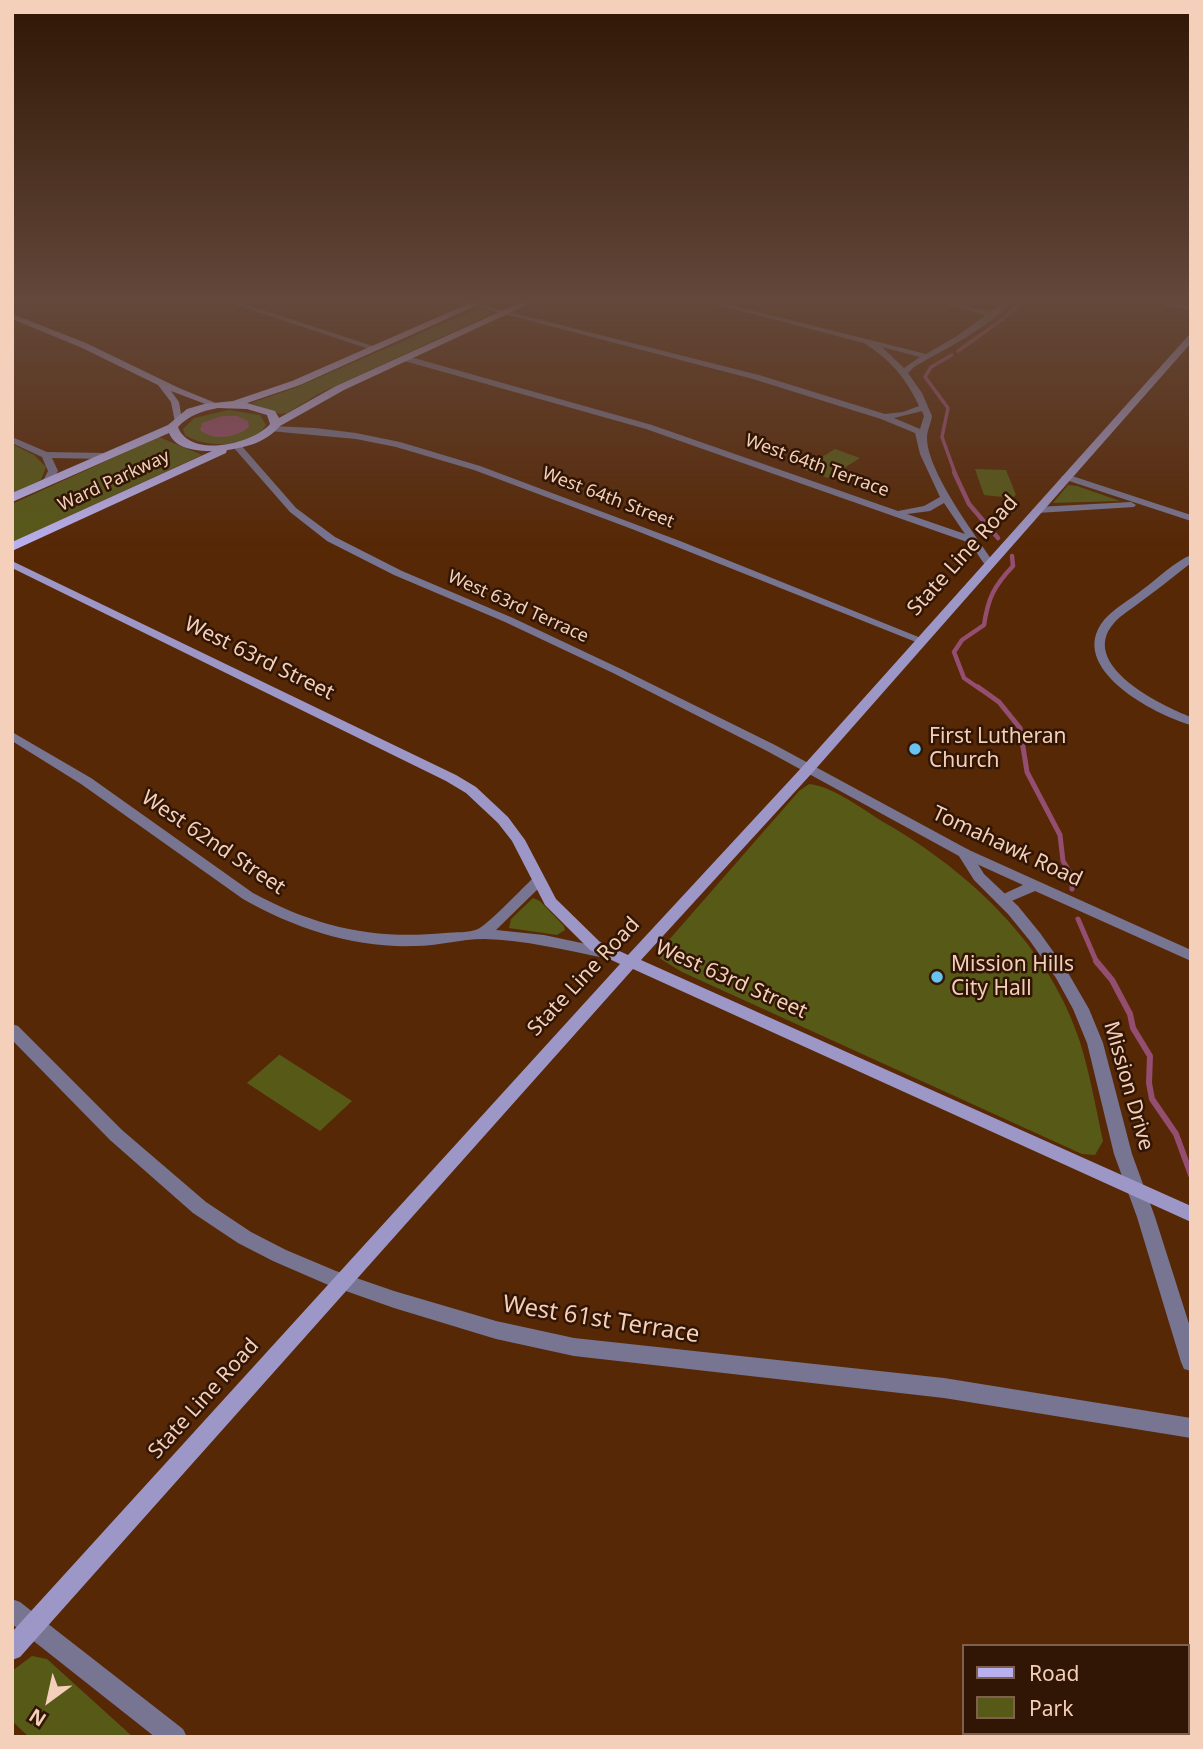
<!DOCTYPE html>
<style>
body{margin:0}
#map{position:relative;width:1203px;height:1749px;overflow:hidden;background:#572806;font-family:"Noto Sans",sans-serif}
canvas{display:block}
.frame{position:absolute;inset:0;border:14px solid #f4cfba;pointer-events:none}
.legend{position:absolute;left:962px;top:1644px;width:228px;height:91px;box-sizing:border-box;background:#311605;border:2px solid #7f604d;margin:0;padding:9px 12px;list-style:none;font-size:21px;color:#f4cfba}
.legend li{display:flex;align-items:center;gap:14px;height:35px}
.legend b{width:35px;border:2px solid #7f604d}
.north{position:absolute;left:14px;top:1665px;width:70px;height:70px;-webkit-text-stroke:5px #311605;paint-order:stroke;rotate:213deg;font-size:19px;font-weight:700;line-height:28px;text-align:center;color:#f4cfba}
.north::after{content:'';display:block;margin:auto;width:24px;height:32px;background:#f4cfba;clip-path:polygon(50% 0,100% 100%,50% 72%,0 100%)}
</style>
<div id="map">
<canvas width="1203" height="1749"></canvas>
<div class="frame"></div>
<ul class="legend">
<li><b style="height:9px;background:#b9b1ef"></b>Road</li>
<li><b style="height:19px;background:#575917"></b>Park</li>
</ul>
<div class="north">N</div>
</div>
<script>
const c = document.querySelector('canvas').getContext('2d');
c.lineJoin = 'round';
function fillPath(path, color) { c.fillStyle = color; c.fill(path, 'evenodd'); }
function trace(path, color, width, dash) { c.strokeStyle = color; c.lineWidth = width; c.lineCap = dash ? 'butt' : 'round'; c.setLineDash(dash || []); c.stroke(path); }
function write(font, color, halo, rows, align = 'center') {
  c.font = font + ' "Noto Sans",sans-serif'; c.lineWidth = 5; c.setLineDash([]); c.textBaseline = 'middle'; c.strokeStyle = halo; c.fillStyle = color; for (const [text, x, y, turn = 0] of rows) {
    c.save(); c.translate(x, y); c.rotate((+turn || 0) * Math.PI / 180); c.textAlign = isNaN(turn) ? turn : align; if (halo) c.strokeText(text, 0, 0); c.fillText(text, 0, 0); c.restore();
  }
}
fillPath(new Path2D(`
 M 479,308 L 493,313 L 318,394 L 287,413 L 280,414 L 251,403 L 297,387 Z
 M 229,410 L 260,415 L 266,425 C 252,448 205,449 185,435 L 183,429 L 194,418 Z
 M 159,437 L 202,455 L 12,542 L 12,504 Z
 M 12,444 L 34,455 L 46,467 L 41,480 L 12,494 Z
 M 835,449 L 860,458 L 828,478 L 802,469 Z
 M 975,469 L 1006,470 L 1016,495 L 1012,498 L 984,495 Z
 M 1068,485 L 1077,486 L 1120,501 L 1053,503 Z
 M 809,784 C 835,787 863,810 885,823 C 969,871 1050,947 1080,1042 C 1090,1074 1096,1109 1103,1141 L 1095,1155 L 1082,1154 L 682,972 L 659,958 L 661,949 L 799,791 Z
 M 533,898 L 540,901 L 564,926 L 565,930 L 557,935 L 509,928 L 511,919 Z
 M 279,1055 L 280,1055 L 352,1101 L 320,1131 L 247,1083 Z
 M 32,1656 L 47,1659 L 133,1737 L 29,1737 L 12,1721 L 12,1671 Z`), '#575917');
fillPath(new Path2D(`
 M 222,416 L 237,416 L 248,421 L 249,427 C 236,438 213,441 200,430 L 202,423 Z`), '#944e70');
trace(new Path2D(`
 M 1006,316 L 1021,303
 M 958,351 L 1003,319
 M 952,355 L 931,367 L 925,377 L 948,408 L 942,437 L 955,473`), '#944e70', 3.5);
trace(new Path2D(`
 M 954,472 L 969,504 L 998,538
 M 980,689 L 964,678 L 954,652 L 962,640 L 984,625 C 988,598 994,586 1013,566 L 1012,556`), '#944e70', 4.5);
trace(new Path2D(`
 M 978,687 L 999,702 L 1020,728 L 1027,772 L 1060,835 L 1063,861 L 1072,876 L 1072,889
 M 1078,919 L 1097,963`), '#944e70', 5);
trace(new Path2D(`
 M 1096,961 L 1112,980 L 1130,1014 L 1133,1028 L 1150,1056 L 1149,1083 L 1152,1099 L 1176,1134 L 1191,1175`), '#944e70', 6);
fillPath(new Path2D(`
 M 231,303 L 241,303 L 379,348 L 372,350 Z
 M 462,303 L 473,303 L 759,375 L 885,414 L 903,412 L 919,406 C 907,379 889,358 864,343 L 711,303 L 722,303 L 926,354 L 957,336 L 986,315 L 942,303 L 952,303 L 990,312 L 1003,303 L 1010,303 C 988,328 945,349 914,367 L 908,373 L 922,393 L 932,416 C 931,423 927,431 927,437 C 926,470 976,536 994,563 L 989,566 L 985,565 L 970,543 L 646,429 L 401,360 L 401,356 L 407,356 L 652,425 L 898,511 L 924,506 L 940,497 L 920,454 L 915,433 L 881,419 L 753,379 ZM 882,347 L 920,357 L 904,368 ZM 922,411 L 924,416 L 920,429 L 894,418 ZM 944,503 L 965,534 L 907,514 L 930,511 Z
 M 1161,303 L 1191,306 L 1191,310 L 1165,305 Z
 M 273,426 L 315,428 L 356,433 L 400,442 L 480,466 L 680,541 L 926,640 L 920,643 L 916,642 L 632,529 L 474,470 L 396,447 L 356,439 L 270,431 L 269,429 Z
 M 12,437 L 47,452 L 107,453 L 112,456 L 107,459 L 52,458 L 58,471 L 50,485 L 47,486 L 42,483 L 48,471 L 42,457 L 12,443 Z
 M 1066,474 L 1191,515 L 1191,521 L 1063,479 L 1061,477 Z
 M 1131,502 L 1136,505 L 1134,507 L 1037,513 L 1032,510 L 1037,507 Z
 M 1191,555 L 1191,563 C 1172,578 1154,592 1135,606 C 1128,611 1119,617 1114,623 C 1077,665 1162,706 1191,717 L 1191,725 C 1155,715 1065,668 1104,620 C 1113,609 1131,599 1142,590 C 1157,579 1174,562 1191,555 Z
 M 12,732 L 91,778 L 253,893 C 316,927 374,940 445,933 C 455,932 469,933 478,929 C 486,926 524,887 533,878 L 543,878 L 545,881 L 543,884 L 496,930 L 544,935 L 605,948 L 610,949 L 612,953 L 610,957 L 605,958 C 565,950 525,940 484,939 C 461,939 438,946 415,946 C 354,948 296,929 243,899 L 81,784 L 12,741 Z
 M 964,848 L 969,850 L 984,874 L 1018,906 L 1040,933 L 1067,971 L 1089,1009 L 1103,1043 L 1132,1154 L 1155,1217 L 1191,1330 L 1191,1371 L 1184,1369 L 1181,1362 L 1137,1217 L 1114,1154 L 1087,1043 L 1073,1009 L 1056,978 L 1030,941 L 1008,914 L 974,880 L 957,853 Z
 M 12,1024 L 18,1026 L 122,1130 L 206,1202 L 251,1232 L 286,1250 L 336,1271 L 394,1291 L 496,1321 L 574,1338 L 944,1378 L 1191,1418 L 1191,1438 L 944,1398 L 574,1356 L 496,1339 L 394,1308 L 326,1284 L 273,1261 L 238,1243 L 193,1213 L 110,1140 L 12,1040 Z
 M 12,1599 L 20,1602 L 183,1729 L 187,1737 L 155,1737 L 12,1624 Z`), '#787593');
fillPath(new Path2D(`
 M 234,444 L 240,444 L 296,508 L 335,537 L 402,571 L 513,618 L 621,669 L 775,745 L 969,850 L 1191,950 L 1191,961 L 1035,891 L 1007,903 L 997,903 L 995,900 L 997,897 L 1023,885 L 959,856 L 767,751 L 613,673 L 505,622 L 394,575 L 327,541 L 290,512 L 234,448 Z`), '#787593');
fillPath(new Path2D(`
 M 12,314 L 86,343 L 179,388 L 223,406 L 216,408 L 171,391 L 179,402 L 182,420 L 175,422 L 171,402 L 158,385 L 80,347 L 12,319 Z
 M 1188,336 L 1191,336 L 1191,343 L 813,772 L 641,960 L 1191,1206 L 1191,1222 L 633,969 L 20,1657 L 12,1660 L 12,1632 L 620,964 L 590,950 L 545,905 L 512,841 L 498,823 L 466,793 L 446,781 L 12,568 L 12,561 L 456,775 L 476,787 L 508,817 L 525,840 L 556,899 L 600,942 L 628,955 L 803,766 Z`), '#9d97c7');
fillPath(new Path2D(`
 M 470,303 L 482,303 L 300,385 L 247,403 L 275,411 L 279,418 L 336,386 L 519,303 L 531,303 L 344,390 L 280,426 C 266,442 248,447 227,450 L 226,453 L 12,551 L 12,542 L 212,451 C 196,451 175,449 169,433 L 12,502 L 12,493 L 168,425 L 187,409 L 204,404 L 233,401 L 292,381 ZM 218,408 L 247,409 L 267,415 L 270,424 C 253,444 190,459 178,427 C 189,415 202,411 218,408 Z`), '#b9b1ef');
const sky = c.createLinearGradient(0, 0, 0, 547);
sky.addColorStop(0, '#301603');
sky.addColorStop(0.55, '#63483b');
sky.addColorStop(1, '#63483b00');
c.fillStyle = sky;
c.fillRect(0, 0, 1203, 547);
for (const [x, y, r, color] of [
 [915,749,7,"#67c4f0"],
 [937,977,7,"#67c4f0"]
]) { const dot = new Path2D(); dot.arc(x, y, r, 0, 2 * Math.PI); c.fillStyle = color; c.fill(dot); trace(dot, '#311605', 2.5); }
write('18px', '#f4cfba', '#311605', [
 ["West 64th Terrace",817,466,20],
 ["Ward Parkway",114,481,-25],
 ["West 64th Street",608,498,21],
 ["West 63rd Terrace",518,607,24]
]);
write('21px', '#f4cfba', '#311605', [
 ["State Line Road",963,556,-48],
 ["West 63rd Street",259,659,26],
 ["West 62nd Street",213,843,34],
 ["Tomahawk Road",1007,847,25],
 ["State Line Road",584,977,-47],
 ["West 63rd Street",731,980,24],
 ["Mission Drive",1128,1086,74],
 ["State Line Road",204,1399,-48]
]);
write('21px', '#f4cfba', '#311605', [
 ["First Lutheran",929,737],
 ["Church",929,761],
 ["Mission Hills",951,965],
 ["City Hall",951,989]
], 'left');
write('24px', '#f4cfba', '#311605', [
 ["West 61st Terrace",601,1320,9]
]);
</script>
